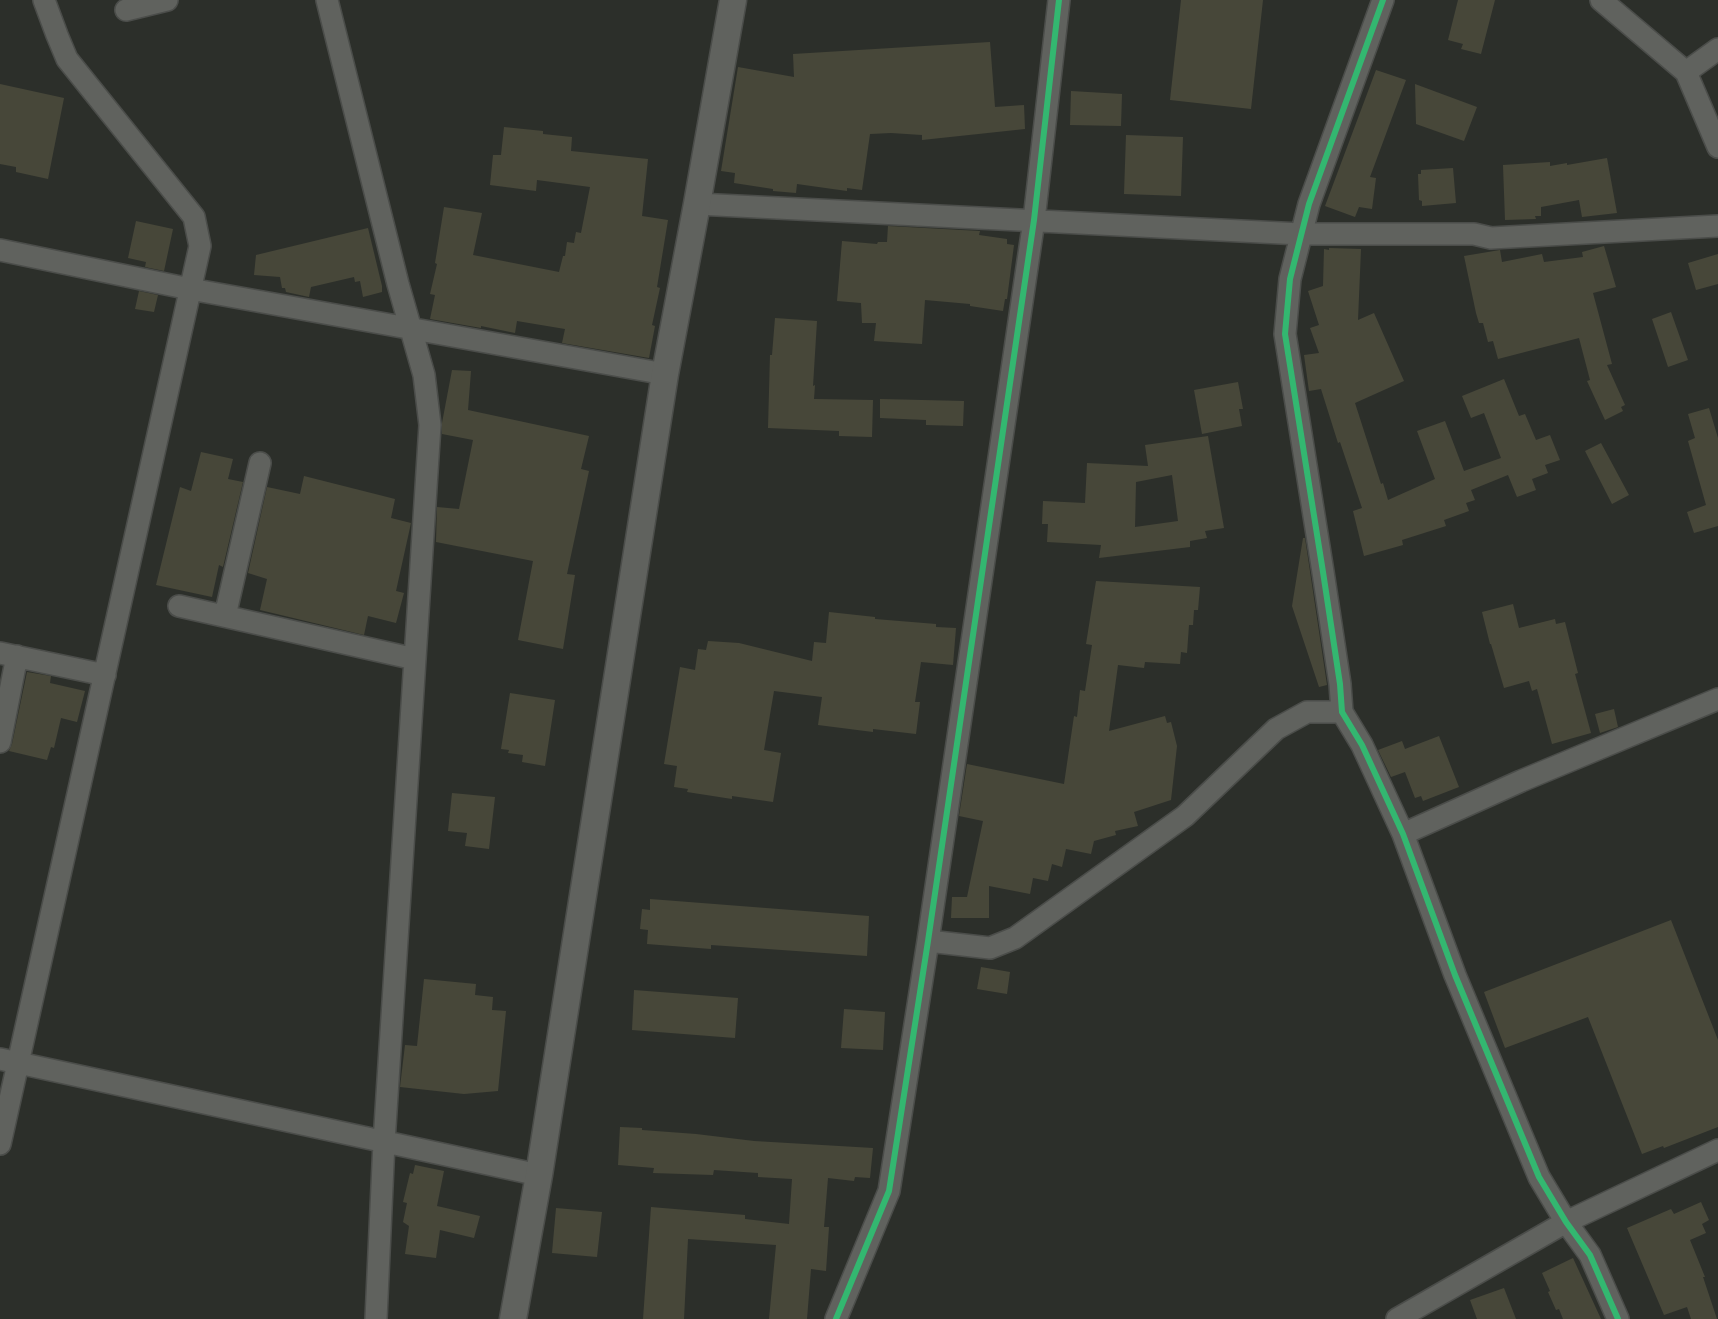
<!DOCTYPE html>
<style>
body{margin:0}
canvas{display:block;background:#2c2f2a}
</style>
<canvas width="1718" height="1319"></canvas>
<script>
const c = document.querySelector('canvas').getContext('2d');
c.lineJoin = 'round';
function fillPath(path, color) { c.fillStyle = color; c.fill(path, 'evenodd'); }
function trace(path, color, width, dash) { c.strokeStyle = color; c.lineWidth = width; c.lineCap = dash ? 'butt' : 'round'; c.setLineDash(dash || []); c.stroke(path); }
fillPath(new Path2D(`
 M 1181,0 L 1263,0 L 1251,109 L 1170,100 Z
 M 1458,0 L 1495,0 L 1481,54 L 1461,49 L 1463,44 L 1448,40 Z
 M 990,42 L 995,107 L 1024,105 L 1025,129 L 922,140 L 922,135 L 891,133 L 870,134 L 862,190 L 847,188 L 847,191 L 797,184 L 796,193 L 773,191 L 773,189 L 734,183 L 735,173 L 721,171 L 738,67 L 794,77 L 793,54 Z
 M 1376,70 L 1406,80 L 1370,177 L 1376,178 L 1372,209 L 1359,207 L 1355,217 L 1325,206 Z
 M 0,84 L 64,98 L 48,179 L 16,172 L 16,167 L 0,164 Z
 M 1415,84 L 1477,107 L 1464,141 L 1416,124 Z
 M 1071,91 L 1122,94 L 1121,126 L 1070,125 Z
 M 504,127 L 543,131 L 543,134 L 572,137 L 571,151 L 648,159 L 642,216 L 668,220 L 657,287 L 660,288 L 652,325 L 655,326 L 649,358 L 562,343 L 565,329 L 517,321 L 515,333 L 481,326 L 481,328 L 430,319 L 435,295 L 430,294 L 437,264 L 435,263 L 444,207 L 482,213 L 473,255 L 559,272 L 563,256 L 565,256 L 567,242 L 574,243 L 576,232 L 581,233 L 590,187 L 537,180 L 536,191 L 490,185 L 493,155 L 501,155 Z
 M 1126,135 L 1183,137 L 1181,196 L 1124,194 Z
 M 1607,158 L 1617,213 L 1582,217 L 1579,200 L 1541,207 L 1541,216 L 1535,216 L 1536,219 L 1505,220 L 1503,165 L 1550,162 L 1550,166 L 1567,163 L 1567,165 Z
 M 1453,168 L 1456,203 L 1422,206 L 1422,201 L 1419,200 L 1418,174 L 1421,174 L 1421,170 Z
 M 136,221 L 173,229 L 164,271 L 145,267 L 146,262 L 128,258 Z
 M 888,226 L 980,231 L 979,235 L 1007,239 L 1007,244 L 1014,245 L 1007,299 L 1005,299 L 1003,311 L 970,306 L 970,304 L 925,300 L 922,344 L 874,341 L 876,323 L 862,323 L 861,303 L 837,301 L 842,241 L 877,244 L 878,242 L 887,242 Z
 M 368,228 L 382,286 L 382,292 L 363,297 L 360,281 L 355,282 L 354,277 L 311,287 L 309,297 L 286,292 L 285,288 L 282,288 L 280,277 L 254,275 L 256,255 Z
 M 1604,246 L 1616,287 L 1593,293 L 1612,364 L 1607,365 L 1625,405 L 1621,407 L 1623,411 L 1605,420 L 1587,381 L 1590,380 L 1579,338 L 1498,359 L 1493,341 L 1488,342 L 1483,323 L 1479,323 L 1476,313 L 1464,256 L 1500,250 L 1502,262 L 1542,254 L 1544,262 L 1583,257 L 1582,252 Z
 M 1329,248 L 1361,249 L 1358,320 L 1374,313 L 1404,381 L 1355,403 L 1381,484 L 1383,483 L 1388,500 L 1435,479 L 1417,431 L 1445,421 L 1464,471 L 1501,458 L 1484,413 L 1471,418 L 1462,396 L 1504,379 L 1519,416 L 1525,414 L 1536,440 L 1550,435 L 1560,460 L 1545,465 L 1548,473 L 1532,479 L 1536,490 L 1517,497 L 1508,475 L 1471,490 L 1475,500 L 1466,503 L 1469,511 L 1444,520 L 1446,526 L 1402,540 L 1403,545 L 1364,556 L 1353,511 L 1362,508 L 1340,442 L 1338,443 L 1321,389 L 1309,391 L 1304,355 L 1319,353 L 1310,328 L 1319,325 L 1308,291 L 1323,286 L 1324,249 L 1329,250 Z
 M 1718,254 L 1718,284 L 1696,290 L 1688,263 Z
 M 139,291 L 158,295 L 154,312 L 135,309 Z
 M 1671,312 L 1688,360 L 1668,367 L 1652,319 Z
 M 775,318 L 817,321 L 813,386 L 815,385 L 814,399 L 873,400 L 872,437 L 839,436 L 839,431 L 768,428 L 770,355 L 772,355 Z
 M 452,370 L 471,371 L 468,410 L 589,436 L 581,469 L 589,471 L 567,574 L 575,575 L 563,649 L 518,640 L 533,561 L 436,542 L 437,507 L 459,509 L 473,440 L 442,434 L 442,423 Z
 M 1238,382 L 1243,409 L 1239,409 L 1242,426 L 1202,434 L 1194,390 Z
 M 880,399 L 964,401 L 963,426 L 926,425 L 926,420 L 880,418 Z
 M 1709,408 L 1718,438 L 1718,526 L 1694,533 L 1687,512 L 1706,505 L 1688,441 L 1695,438 L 1688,414 Z
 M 1208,436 L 1224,528 L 1205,531 L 1207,538 L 1190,541 L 1190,547 L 1099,558 L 1101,545 L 1047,542 L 1048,524 L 1042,524 L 1043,501 L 1085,503 L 1087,463 L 1148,466 L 1145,445 ZM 1172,475 L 1178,521 L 1135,527 L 1136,482 Z
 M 1601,443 L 1629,495 L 1612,504 L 1585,451 Z
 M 201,452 L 233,459 L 228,479 L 243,482 L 223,567 L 219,565 L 212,597 L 156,585 L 180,487 L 191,491 Z
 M 304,476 L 395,499 L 391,518 L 411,523 L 396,591 L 404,593 L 396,623 L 368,616 L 364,635 L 260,610 L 267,579 L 248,573 L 267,487 L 300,494 Z
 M 1303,538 L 1305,538 L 1327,685 L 1319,687 L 1292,606 Z
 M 1096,581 L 1200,587 L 1198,610 L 1194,610 L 1193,625 L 1189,625 L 1187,653 L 1181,652 L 1180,664 L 1145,662 L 1144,668 L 1118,665 L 1109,731 L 1165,716 L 1167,723 L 1171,722 L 1177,746 L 1171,800 L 1134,812 L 1138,826 L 1115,831 L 1116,835 L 1094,841 L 1091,854 L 1066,849 L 1062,867 L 1052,864 L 1048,881 L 1033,878 L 1030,894 L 989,886 L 989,918 L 951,918 L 952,897 L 967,897 L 983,821 L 959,816 L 967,764 L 1064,784 L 1074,716 L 1077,717 L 1080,690 L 1085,691 L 1092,645 L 1086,644 Z
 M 1513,604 L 1519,628 L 1555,619 L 1556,624 L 1565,622 L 1578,673 L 1575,674 L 1591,733 L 1552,744 L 1537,689 L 1532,691 L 1529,681 L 1504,688 L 1491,644 L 1490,644 L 1482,612 Z
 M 829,612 L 875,617 L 875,619 L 936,624 L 936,627 L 956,628 L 953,665 L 921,662 L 915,702 L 920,702 L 916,734 L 873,729 L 873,732 L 818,725 L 822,697 L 774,691 L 764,750 L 781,753 L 773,802 L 732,796 L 732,799 L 687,792 L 688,789 L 674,787 L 677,766 L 664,764 L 680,667 L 695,670 L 698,649 L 706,650 L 708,641 L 739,643 L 812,661 L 814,642 L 826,643 Z
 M 27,672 L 51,676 L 50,683 L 85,691 L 77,722 L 61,718 L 54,748 L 51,747 L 47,760 L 9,751 L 12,744 Z
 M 510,693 L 555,700 L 545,766 L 522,762 L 523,755 L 508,753 L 509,750 L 501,749 Z
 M 1614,709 L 1618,727 L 1600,733 L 1595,714 Z
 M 1439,736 L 1459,787 L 1423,801 L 1421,796 L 1415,798 L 1405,772 L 1391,777 L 1378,750 L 1402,741 L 1405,749 Z
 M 452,793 L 495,797 L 489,849 L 465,846 L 467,833 L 448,831 Z
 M 650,899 L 869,916 L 867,956 L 711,945 L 711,949 L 647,944 L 648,930 L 640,929 L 642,909 L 650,910 Z
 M 1671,920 L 1718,1040 L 1718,1127 L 1664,1148 L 1663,1146 L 1642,1154 L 1588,1017 L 1505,1048 L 1484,992 Z
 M 981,967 L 1010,972 L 1007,994 L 977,989 Z
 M 424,979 L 476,984 L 475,995 L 493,997 L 492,1010 L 506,1011 L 498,1091 L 464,1094 L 400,1087 L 405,1045 L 417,1046 Z
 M 634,990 L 738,998 L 735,1038 L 632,1030 Z
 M 844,1009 L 885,1012 L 883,1050 L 841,1048 Z
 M 620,1127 L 642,1128 L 642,1130 L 696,1134 L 754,1141 L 873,1148 L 870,1178 L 855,1177 L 854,1181 L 828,1178 L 824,1227 L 829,1227 L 826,1271 L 811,1269 L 807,1319 L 769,1319 L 776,1245 L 688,1239 L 684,1319 L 643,1319 L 651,1207 L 745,1215 L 745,1219 L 789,1224 L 792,1179 L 758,1177 L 758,1173 L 714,1170 L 713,1175 L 653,1173 L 654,1168 L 618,1165 Z
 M 415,1165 L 444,1171 L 437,1206 L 480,1216 L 474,1238 L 440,1230 L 436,1258 L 405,1254 L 409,1226 L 403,1222 L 407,1203 L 403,1202 L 410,1173 L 413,1174 Z
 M 1701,1202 L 1709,1220 L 1702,1224 L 1706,1233 L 1690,1240 L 1705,1277 L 1703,1277 L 1717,1319 L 1691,1319 L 1687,1307 L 1664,1315 L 1627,1228 L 1671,1209 L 1674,1214 Z
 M 556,1208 L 602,1212 L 597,1257 L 552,1253 Z
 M 1573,1258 L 1601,1319 L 1563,1319 L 1559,1309 L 1556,1310 L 1548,1292 L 1550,1291 L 1542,1273 Z
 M 1504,1288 L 1516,1319 L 1477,1319 L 1470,1300 Z`), '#474739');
const minor = new Path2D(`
 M 327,0 L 398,284 L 424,375 L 430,425 L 384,1142 L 376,1319
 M 1383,0 L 1309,204 L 1290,279 L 1285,334 L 1323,572 L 1340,684 L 1342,712 L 1362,745 L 1403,834 L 1455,975 L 1539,1177 L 1566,1222 L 1590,1255 L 1618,1319
 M 1601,0 L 1686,72 L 1718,147
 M 126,10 L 167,0
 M 1686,72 L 1718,49
 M 697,204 L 1301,234 L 1474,234 L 1491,238 L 1718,226
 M 0,250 L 190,289 L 665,374
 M 179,606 L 415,659
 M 225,616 L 260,463
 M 0,653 L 105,675
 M 0,742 L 17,656
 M 1403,834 L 1521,781 L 1718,699
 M 928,941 L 990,948 L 1015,938 L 1185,816 L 1276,729 L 1307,712 L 1342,712
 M 0,1059 L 539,1175
 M 0,1144 L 200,246 L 194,217 L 67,59 L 57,35 L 44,0
 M 836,1319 L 889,1191 L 928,941 L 1034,220 L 1059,0
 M 1397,1319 L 1566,1222 L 1718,1150`);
const tertiary = new Path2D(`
 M 513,1319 L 539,1175 L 665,374 L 697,204 L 733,0`);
trace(minor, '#4b4d4a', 24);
trace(tertiary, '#4b4d4a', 29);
trace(minor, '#60625e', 21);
trace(tertiary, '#60625e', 26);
trace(new Path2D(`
 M 1383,0 L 1309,204 L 1290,279 L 1285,334 L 1323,572 L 1340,684 L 1342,712 L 1362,745 L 1403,834 L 1455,975 L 1539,1177 L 1566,1222 L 1590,1255 L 1618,1319
 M 836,1319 L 889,1191 L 928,941 L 1034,220 L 1059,0`), '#33b770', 6);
</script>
